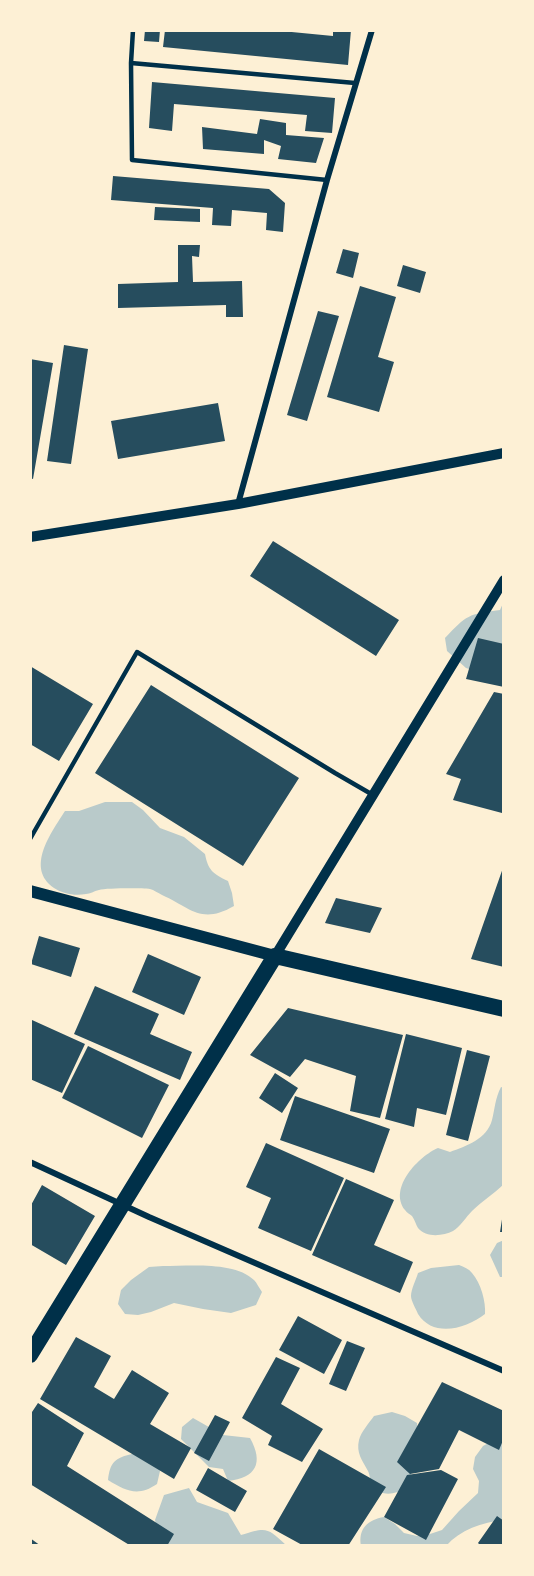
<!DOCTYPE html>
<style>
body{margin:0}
#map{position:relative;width:534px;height:1576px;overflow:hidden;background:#fdf0d5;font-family:Quicksand,sans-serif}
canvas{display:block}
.frame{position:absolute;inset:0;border:32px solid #fdf0d5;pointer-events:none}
</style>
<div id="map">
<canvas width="534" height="1576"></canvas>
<div class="frame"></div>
</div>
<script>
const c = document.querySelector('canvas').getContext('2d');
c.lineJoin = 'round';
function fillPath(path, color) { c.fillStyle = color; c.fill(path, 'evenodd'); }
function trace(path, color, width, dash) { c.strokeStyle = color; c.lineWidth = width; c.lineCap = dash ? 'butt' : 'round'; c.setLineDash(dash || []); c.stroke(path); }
fillPath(new Path2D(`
 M 504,601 L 504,671 L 478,672 L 466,668 L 447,651 L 445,638 C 467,615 468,614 500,610 Z
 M 105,802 L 132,802 L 143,810 L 160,828 L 184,837 L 205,854 C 208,870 213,874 228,881 L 232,893 L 234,906 C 201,925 191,908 162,895 C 158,893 154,890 150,889 C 142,888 106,888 99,890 C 94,891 90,894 86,894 C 75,896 63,894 54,888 C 25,868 51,833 65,811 L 79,811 Z
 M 501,1087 L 504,1088 L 504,1184 C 494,1194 482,1201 472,1211 C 466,1217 460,1227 453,1231 C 443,1236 426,1238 418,1228 C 416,1225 415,1220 412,1216 C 410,1214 407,1213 405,1210 C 388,1188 419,1156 438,1148 L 450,1152 C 466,1146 487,1139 492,1120 C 495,1108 495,1099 501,1087 Z
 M 504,1240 L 504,1277 L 500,1277 L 490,1255 L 497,1243 Z
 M 459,1265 C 464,1267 469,1269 472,1273 C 481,1283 486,1302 485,1314 C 466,1329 433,1338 418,1314 C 416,1309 411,1301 411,1296 C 411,1289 416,1280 418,1273 L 431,1268 Z
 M 163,1266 C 188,1266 235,1261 254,1280 C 257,1283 259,1288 262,1292 L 256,1305 L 231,1313 L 203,1309 L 174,1303 L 151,1312 L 138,1315 L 125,1314 L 118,1304 L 121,1290 L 131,1280 L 149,1267 Z
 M 392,1412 L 405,1416 L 417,1423 C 420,1445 413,1468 407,1488 C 395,1494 381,1498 373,1485 C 370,1481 370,1475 368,1471 C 362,1460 356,1453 359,1440 C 361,1432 369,1423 374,1416 Z
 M 193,1418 L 223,1435 L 250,1438 C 264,1463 256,1478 228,1481 L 223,1469 L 209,1467 L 181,1439 L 182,1427 Z
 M 494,1440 L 504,1440 L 504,1520 C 482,1522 460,1530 446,1546 L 361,1546 C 358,1528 368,1520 384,1517 L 395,1524 L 404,1533 L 417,1536 L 430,1534 L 442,1530 L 459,1511 L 478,1493 L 479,1481 L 473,1469 L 475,1457 L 483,1446 Z
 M 132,1447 L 155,1459 L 160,1471 L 157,1484 C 138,1497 126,1491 108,1480 C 110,1462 115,1458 132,1454 Z
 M 189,1488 L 197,1502 L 228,1513 L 241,1535 C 267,1527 267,1527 287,1546 L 160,1546 L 155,1520 L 164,1495 Z`), '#b9caca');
fillPath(new Path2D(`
 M 145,30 L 160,30 L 159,42 L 144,41 Z
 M 165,30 L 271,30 L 333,36 L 333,30 L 351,30 L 348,65 L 163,47 Z
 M 152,82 L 335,98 L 332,133 L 305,131 L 307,115 L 174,104 L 172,131 L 149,128 Z
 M 260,119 L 286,123 L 286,135 L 324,138 L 316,163 L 278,159 L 281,146 L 264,140 L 264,154 L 203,149 L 202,127 L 257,134 Z
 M 113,176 L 269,189 L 285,203 L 283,232 L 266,230 L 267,213 L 232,210 L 231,226 L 212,225 L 213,208 L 111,200 Z
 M 155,207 L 200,209 L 200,222 L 154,220 Z
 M 178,245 L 200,245 L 199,257 L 192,256 L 193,282 L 242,281 L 243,317 L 226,317 L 226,305 L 118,308 L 118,284 L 178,282 Z
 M 343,249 L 359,253 L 353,278 L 336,273 Z
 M 403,265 L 426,272 L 420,293 L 397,286 Z
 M 360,286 L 396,297 L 378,357 L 394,362 L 379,412 L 327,397 Z
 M 318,311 L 339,316 L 307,421 L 287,415 Z
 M 64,345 L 88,349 L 71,464 L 47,461 Z
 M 30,359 L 53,363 L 33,479 L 30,478 Z
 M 218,403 L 225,441 L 118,459 L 111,421 Z
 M 273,541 L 399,620 L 376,656 L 250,576 Z
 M 478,638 L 504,644 L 504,687 L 466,679 Z
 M 30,666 L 93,704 L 59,761 L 30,744 Z
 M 151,685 L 299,778 L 243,866 L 95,773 Z
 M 494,692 L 504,694 L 504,808 L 502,813 L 453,800 L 461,779 L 446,774 Z
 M 504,865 L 504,967 L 471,959 Z
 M 336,898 L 382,908 L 370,933 L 325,923 Z
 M 39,936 L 80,948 L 71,977 L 31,964 Z
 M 148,954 L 201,977 L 184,1015 L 132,992 Z
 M 95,986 L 159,1014 L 150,1034 L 192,1052 L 180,1080 L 74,1034 Z
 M 288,1008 L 403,1035 L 380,1118 L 350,1111 L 356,1076 L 305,1059 L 290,1077 L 250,1055 Z
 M 32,1020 L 85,1044 L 62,1093 L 30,1079 L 30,1023 Z
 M 406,1034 L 462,1048 L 446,1115 L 417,1108 L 414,1127 L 385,1119 Z
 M 88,1046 L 169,1085 L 142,1138 L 62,1098 Z
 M 467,1050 L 490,1056 L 468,1141 L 446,1135 Z
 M 275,1073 L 298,1088 L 282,1113 L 259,1098 Z
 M 295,1096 L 390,1129 L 374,1173 L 280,1140 Z
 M 266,1143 L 344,1178 L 311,1251 L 258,1228 L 271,1198 L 246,1187 Z
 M 346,1179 L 394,1200 L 374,1245 L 413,1262 L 400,1293 L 312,1255 Z
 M 42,1185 L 95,1216 L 66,1265 L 30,1244 L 30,1207 Z
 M 503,1213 L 504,1213 L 504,1232 L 500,1232 Z
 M 298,1316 L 342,1340 L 324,1374 L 279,1350 Z
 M 76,1337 L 111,1356 L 94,1387 L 114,1399 L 132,1370 L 169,1393 L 150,1424 L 191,1448 L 174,1479 L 40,1399 Z
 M 347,1341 L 365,1348 L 346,1391 L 329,1384 Z
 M 276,1357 L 300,1368 L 281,1404 L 323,1429 L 302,1462 L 268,1445 L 272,1436 L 242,1418 Z
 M 442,1382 L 504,1411 L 504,1438 L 499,1450 L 459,1430 L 439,1469 L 410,1474 L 397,1462 Z
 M 38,1403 L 84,1433 L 67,1466 L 174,1534 L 167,1546 L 131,1546 L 30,1484 L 30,1415 Z
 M 215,1415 L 230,1422 L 209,1461 L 194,1453 Z
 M 319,1449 L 386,1487 L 348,1546 L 304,1546 L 273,1529 Z
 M 208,1468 L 247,1491 L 235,1512 L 196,1490 Z
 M 441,1470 L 458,1479 L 426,1540 L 384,1517 L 407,1475 Z
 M 497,1516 L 504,1521 L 504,1546 L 481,1546 L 478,1543 Z
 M 30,1538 L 41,1546 L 30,1546 Z`), '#264d5e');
trace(new Path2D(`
 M 133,30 L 131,63 L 132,160 L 327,180
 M 131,63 L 355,83
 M 30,839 L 137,652 L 335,773 L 373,795`), '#003049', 4.5);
trace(new Path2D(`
 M 238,504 L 327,180 L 372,30
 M 30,1162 L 149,1217 L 504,1371`), '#003049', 6);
trace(new Path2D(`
 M 30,537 L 238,504 L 504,453
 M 275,956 L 504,580`), '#003049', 10);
trace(new Path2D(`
 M 30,891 L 275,956`), '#003049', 12);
trace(new Path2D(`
 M 30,1355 L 275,956 L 504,1009`), '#003049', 16);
</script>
